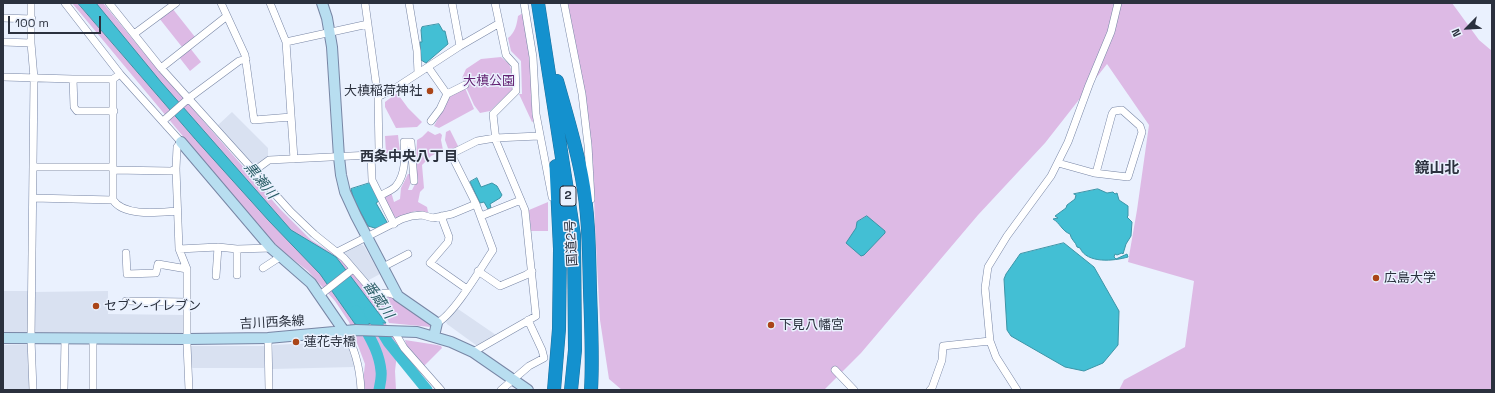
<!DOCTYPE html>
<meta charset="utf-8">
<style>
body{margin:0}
#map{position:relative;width:1495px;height:393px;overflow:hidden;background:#eaf1fe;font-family:"Space Grotesk",sans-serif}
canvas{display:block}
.frame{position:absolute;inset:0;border:4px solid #2b313e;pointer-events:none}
.north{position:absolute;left:1447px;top:8px;width:40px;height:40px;-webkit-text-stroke:3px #eaf1fe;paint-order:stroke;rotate:246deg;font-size:11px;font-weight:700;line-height:16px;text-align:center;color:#2b313e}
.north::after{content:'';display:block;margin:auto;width:14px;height:18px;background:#2b313e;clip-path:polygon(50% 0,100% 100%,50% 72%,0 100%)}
.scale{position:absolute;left:8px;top:16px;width:93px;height:18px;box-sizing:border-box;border:2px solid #2b313e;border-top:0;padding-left:5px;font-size:12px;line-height:14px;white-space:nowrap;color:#2b313e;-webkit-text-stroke:3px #eaf1fe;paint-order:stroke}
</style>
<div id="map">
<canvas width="1495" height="393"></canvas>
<div class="frame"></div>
<div class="north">N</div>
<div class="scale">100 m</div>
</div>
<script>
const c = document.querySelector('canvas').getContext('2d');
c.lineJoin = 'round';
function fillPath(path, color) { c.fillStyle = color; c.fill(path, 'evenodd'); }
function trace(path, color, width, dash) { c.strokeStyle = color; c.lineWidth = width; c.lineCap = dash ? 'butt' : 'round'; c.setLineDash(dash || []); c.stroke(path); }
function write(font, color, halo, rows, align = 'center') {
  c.font = font + ' "Space Grotesk","Noto Sans JP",sans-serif'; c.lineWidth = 3; c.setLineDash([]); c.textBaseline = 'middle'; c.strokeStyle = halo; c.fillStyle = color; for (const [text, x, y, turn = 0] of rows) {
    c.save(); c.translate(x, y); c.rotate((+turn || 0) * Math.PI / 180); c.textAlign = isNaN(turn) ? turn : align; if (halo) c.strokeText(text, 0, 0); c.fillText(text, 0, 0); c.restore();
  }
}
fillPath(new Path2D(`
 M 232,112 L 268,148 L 268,158 L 256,165 L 251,165 L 217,126 Z
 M 361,244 L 364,246 L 380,274 L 365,282 L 342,253 Z
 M 3,291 L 28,291 L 29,335 L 3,335 Z
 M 108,291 L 108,314 L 185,315 L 184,336 L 34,336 L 34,292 Z
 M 455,309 L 458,309 L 496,335 L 480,348 L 447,324 L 446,322 Z
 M 311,343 L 349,344 L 353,356 L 354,367 L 272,369 L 273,345 Z
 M 3,345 L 29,345 L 29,390 L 3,390 Z
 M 189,346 L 265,346 L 264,368 L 189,368 Z`), '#d9e1f1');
fillPath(new Path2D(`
 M 72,3 L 103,3 L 144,53 L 280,209 L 311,240 L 340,258 L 364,285 L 398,345 L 395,371 L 396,390 L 362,390 L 365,364 L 349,322 L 335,301 L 308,271 L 281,250 L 256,224 Z
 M 568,3 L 1452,3 L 1479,40 L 1492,51 L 1492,390 L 1119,390 L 1124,380 L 1185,347 L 1194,281 L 1128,262 L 1137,210 L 1149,125 L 1107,64 L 1045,143 L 978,215 L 861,353 L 824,390 L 622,390 L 609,379 L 600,320 L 595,226 L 593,168 L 587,122 L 578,76 Z
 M 172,8 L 195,37 L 182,47 L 159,18 Z
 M 523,13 L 529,39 L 534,95 L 531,98 L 534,121 L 532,122 L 519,94 L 522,94 L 521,61 L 511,51 L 508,38 C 515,33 517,24 518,16 Z
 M 190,48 L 201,62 L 190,71 L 179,57 Z
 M 501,57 L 509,64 L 511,69 L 512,90 L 490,111 L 480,113 L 474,105 L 462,78 L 466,69 L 481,59 Z
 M 465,88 L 474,109 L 439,128 L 434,126 L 449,97 Z
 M 397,93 L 408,108 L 422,122 L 417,127 L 396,128 L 385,107 L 385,102 Z
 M 450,130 L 458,146 L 449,151 L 445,140 L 446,132 Z
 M 428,131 L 435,135 L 440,133 L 442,135 L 441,140 L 443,150 L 431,156 L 422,165 L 424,188 L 420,192 L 418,202 L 427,207 L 428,212 L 424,214 L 415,211 L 397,219 L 392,214 L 384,196 L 391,192 L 394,202 L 400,199 L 401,188 L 408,174 L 411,174 L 411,182 L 408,190 L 412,190 L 415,184 L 418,183 L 416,165 L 417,140 L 422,137 Z
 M 398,135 L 400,152 L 386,153 L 385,136 Z
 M 548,202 L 548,231 L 531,231 L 529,210 Z
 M 391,297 L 397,299 L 432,323 L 431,327 L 389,323 L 378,300 L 379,298 Z
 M 405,340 L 437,345 L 441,346 L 442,348 L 424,366 L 407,347 Z`), '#ddbae5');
const water = new Path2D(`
 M 78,3 L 96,3 L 161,82 L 291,230 L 336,257 L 386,323 L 355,324 L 320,274 L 269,221 L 196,140 Z
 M 439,24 L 443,31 L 445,31 L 448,44 L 426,63 L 421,60 L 420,42 L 422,42 L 421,30 L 422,27 Z
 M 477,178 L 481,187 L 492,183 L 497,186 L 502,195 L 500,198 L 490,204 L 491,208 L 488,209 L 484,202 L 480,203 L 470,182 Z
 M 370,183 L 379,201 L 376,203 L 388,224 L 378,229 L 368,226 L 354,200 L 351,189 Z
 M 1098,189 L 1107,193 L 1113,192 L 1115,194 L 1117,193 L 1119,200 L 1128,206 L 1128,216 L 1127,217 L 1132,222 L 1131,236 L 1126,244 L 1123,254 L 1122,253 L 1117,255 L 1115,254 L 1114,257 L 1116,259 L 1127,254 L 1128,257 C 1114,261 1087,264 1080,248 L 1077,247 C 1076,242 1071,240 1070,234 C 1062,231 1060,223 1053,219 L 1058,218 L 1055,216 L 1066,208 L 1067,205 L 1075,199 L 1076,195 L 1074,194 Z
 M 867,216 L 885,231 L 885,233 L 864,255 L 861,256 L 846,243 L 856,228 L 857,222 Z
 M 1064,243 L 1094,267 L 1119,311 L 1118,345 L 1103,363 L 1084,371 L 1065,367 L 1011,336 L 1007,330 L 1004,279 L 1006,274 L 1020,254 Z`);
fillPath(water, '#43bfd4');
trace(water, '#3c94a7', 1);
trace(new Path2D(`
 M 356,311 C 365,331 379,348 381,371 C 382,377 380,384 379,390
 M 369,311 L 388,342 L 427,390`), '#43bfd4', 11);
const street = new Path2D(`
 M 31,3 L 31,43 L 34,78 L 31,339 L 33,390
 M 65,3 L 120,74 L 181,142 L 177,147 L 176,169 L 179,249 L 187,269 L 187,344 L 189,390
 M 109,3 L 161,68 L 291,212 L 314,234 L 344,258 L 375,294 L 388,293 L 398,296
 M 221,3 L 245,55 L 254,120 L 291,117
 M 270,3 L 286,42 L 294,159
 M 409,3 L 417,51 L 418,73
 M 452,3 L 460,46
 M 524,3 L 533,57 L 536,114 L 552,197
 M 564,3 L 582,94 L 588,145 L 591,199
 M 3,18 L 32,19
 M 134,34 L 176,3
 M 3,42 L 31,43
 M 286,42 L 368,24
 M 428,67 L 447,94 L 465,85
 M 161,68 L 227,16
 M 3,77 L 73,79 L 113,79 L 116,77
 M 73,79 L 74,107 L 77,111 L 114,111
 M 378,97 L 397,87 L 460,46 L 498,24
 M 163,121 L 189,98 L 239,61 L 246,59
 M 431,121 L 440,109 L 447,94
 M 371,155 L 372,180 L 394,224
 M 1058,163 L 1094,173 L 1128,177 L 1142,132 L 1140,126 L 1122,110 L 1114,111 L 1112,114 L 1096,173
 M 33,167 L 113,167
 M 113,170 L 171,171 L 176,169
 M 254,171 L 269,160 L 371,155 L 379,151 L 378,97 L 365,3
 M 380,196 C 384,193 393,190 396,186 C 406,174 405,156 404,142 L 411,142 L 414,181
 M 33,198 L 113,200 C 124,217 160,212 177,211
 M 113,200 L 113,79
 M 441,216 L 449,237 L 448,242 L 430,263 L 467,289
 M 481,216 L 521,200
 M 179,249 L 218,247 L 237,249 L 271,248
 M 337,252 L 402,219 L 412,216 L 422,215 L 433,218 L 452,214 L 476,204
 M 126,253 L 127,274 L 156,273 L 158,264 L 187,269
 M 383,267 L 408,254
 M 263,268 L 280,257
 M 478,271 L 500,286 L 526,275 L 532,271
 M 237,275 L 237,249
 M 216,276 L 218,247
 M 320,295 L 353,269
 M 126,301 L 187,302
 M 437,323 C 454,314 481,268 493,250 L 476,204 L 451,154 L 477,141 L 495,138 L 539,136
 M 344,331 C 356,349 360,369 361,390
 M 394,331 L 404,348 L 441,390
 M 268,338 L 269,390
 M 93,339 L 93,390
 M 473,352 L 536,316 L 525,210 L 496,141 L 493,114 L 516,91 L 515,65 L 506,55 L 495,3
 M 835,370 L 854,390
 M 64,390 L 65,339
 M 501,390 L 529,366 L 544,358 L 542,350 L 528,320
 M 930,390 L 932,388 L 942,360 L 943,346 L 990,341
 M 1017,390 L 996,357 L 990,341 L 985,288 L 988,267 L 1007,236 L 1051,176 L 1068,142 L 1089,85 L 1111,32 L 1118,3`);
const secondary = new Path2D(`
 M 322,3 L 327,18 L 332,47 L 339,157 L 341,175 L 345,192 L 356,216 L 398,296 L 437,323 L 434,336
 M 181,142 L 271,248 L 311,283 L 344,331
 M 3,338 L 187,339 L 268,338 L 356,330 L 417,332 L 451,342 L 473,352 L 528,390`);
const highway = new Path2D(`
 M 538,3 L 574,235 L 575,350 L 571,390
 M 557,81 C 566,113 576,145 582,178 C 589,215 589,253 590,290 C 591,323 593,357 591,390
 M 554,390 L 559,329 L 560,249 L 556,166`);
trace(street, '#7886a5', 8);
trace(secondary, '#7886a5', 12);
trace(highway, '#1c6f9c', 14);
trace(street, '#fff', 7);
trace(secondary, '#b8def0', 10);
trace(highway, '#1491ce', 13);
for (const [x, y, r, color] of [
 [430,91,4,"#aa4518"],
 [1376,278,4,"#aa4518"],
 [96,306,4,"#aa4518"],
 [771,325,4,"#aa4518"],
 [296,342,4,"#aa4518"]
]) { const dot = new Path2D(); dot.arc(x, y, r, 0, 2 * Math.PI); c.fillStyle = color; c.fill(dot); trace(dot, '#eaf1fe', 1.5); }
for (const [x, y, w] of [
 [568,196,16]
]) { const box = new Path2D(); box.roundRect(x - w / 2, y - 10, w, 20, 3); c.fillStyle = '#eaf1fe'; c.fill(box); trace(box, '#2b313e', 1); }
write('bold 12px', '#2b313e', null, [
 ["2",568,196]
]);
write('13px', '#632272', '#eaf1fe', [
 ["大槙公園",489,81]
]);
write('13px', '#2b313e', '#eaf1fe', [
 ["大槙稲荷神社",422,91,"right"],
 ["広島大学",1384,278],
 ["セブン-イレブン",104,306],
 ["下見八幡宮",779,325],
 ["蓮花寺橋",304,342]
], 'left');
write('13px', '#2b313e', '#eaf1fe', [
 ["国道2号",572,243,-93],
 ["吉川西条線",272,323,-3]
]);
write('bold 14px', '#2b313e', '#eaf1fe', [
 ["西条中央八丁目",409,157]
]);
write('italic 14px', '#2a5d66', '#eaf1fe', [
 ["黒瀬川",260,181,51],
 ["番蔵川",378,300,56]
]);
write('bold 15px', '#2b313e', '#eaf1fe', [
 ["鏡山北",1437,169]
]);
</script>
